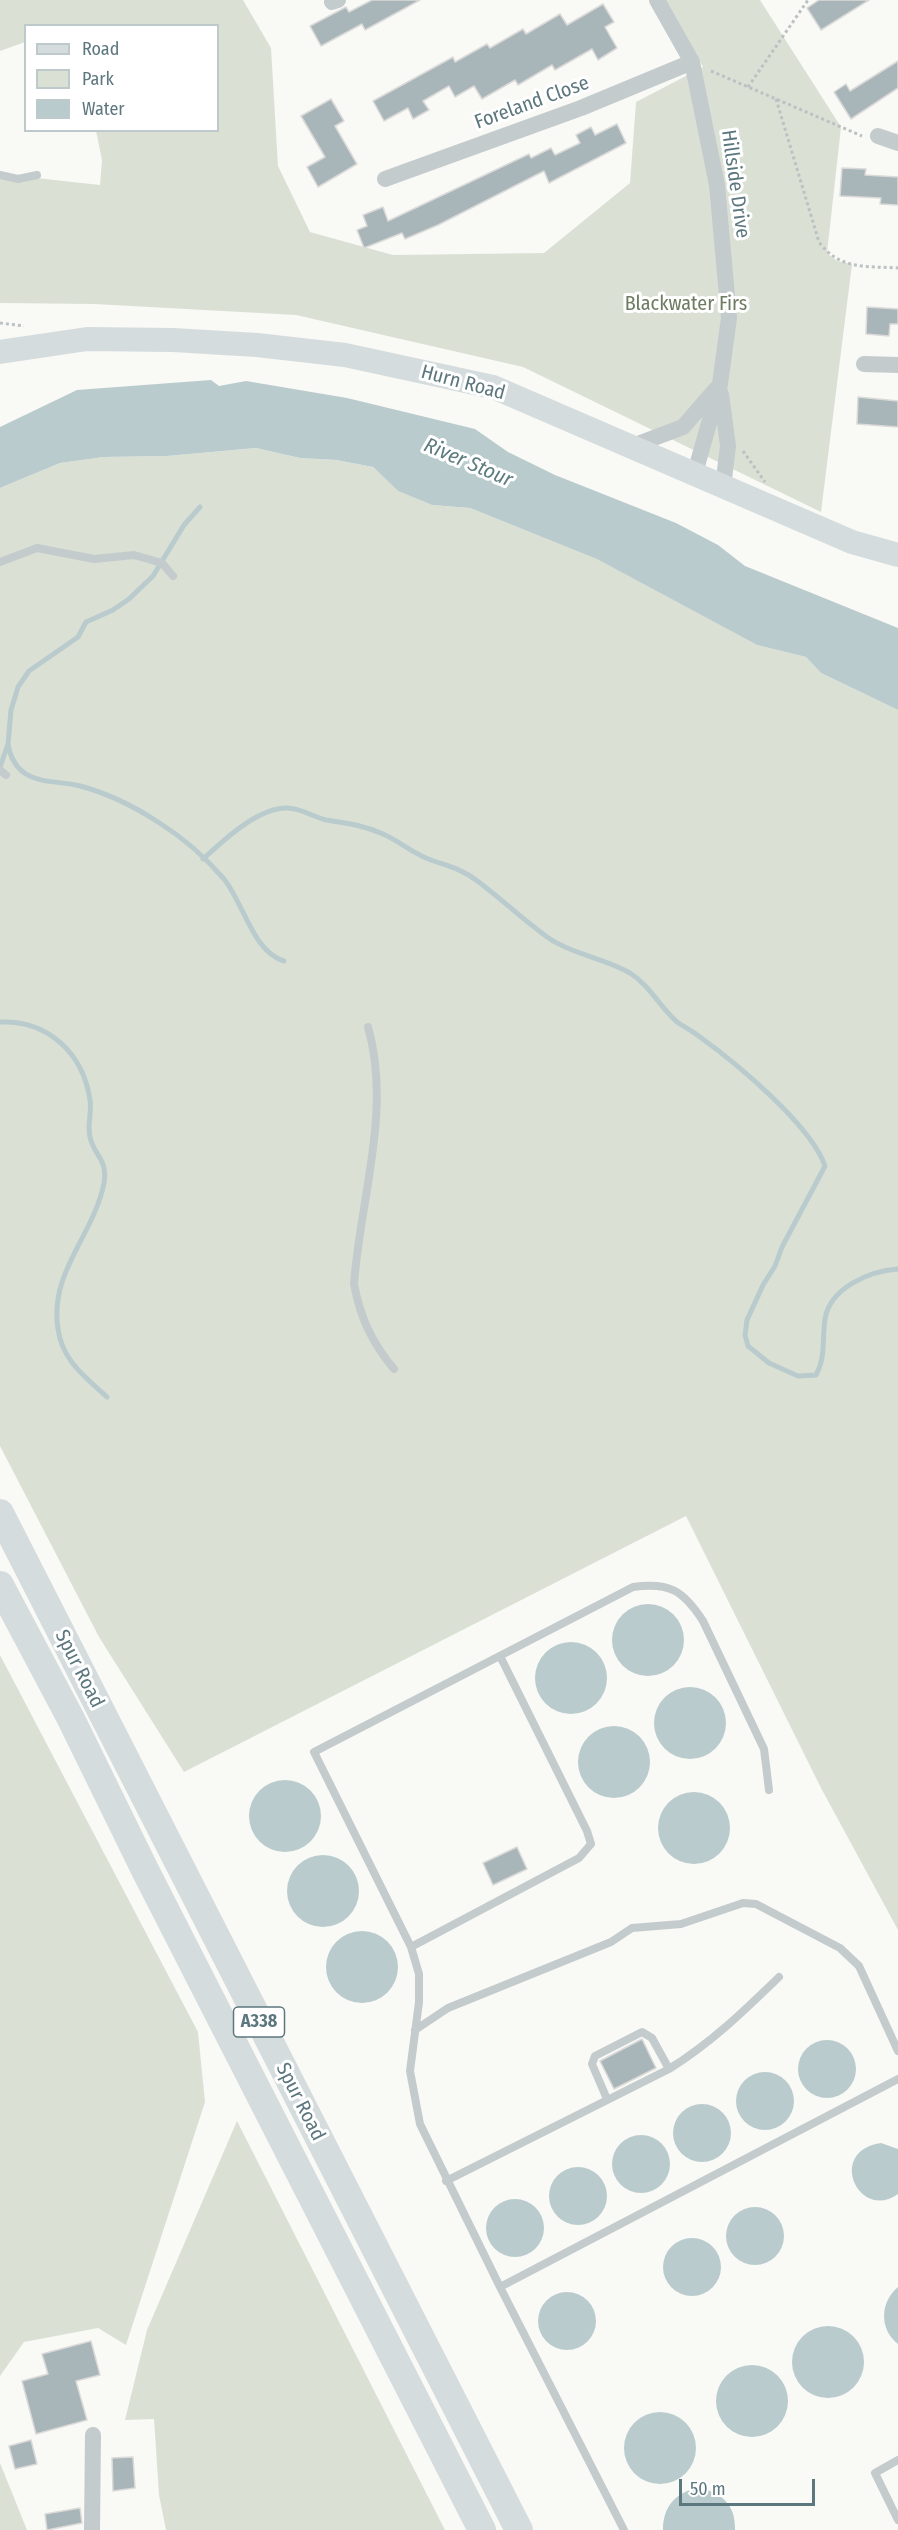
<!DOCTYPE html>
<style>
body{margin:0}
#map{position:relative;width:898px;height:2530px;overflow:hidden;background:#f9f9f6;font-family:"Fira Sans Condensed",sans-serif}
canvas{display:block}
.legend{position:absolute;left:24px;top:24px;width:195px;height:108px;box-sizing:border-box;background:#fff;border:2px solid #bec9cb;margin:0;padding:8px 10px;list-style:none;font-size:18px;color:#5d777e}
.legend li{display:flex;align-items:center;gap:12px;height:30px}
.legend b{width:30px;border:2px solid #bec9cb}
.scale{position:absolute;left:679px;top:2479px;width:136px;height:27px;box-sizing:border-box;border:3px solid #5d777e;border-top:0;padding-left:8px;font-size:18px;line-height:21px;white-space:nowrap;color:#5d777e;-webkit-text-stroke:4px #fff;paint-order:stroke}
</style>
<div id="map">
<canvas width="898" height="2530"></canvas>
<ul class="legend">
<li><b style="height:8px;background:#d5dcdd"></b>Road</li>
<li><b style="height:16px;background:#dbe0d5"></b>Park</li>
<li><b style="height:16px;background:#bacbcd"></b>Water</li>
</ul>
<div class="scale">50 m</div>
</div>
<script>
const c = document.querySelector('canvas').getContext('2d');
c.lineJoin = 'round';
function fillPath(path, color) { c.fillStyle = color; c.fill(path, 'evenodd'); }
function trace(path, color, width, dash) { c.strokeStyle = color; c.lineWidth = width; c.lineCap = dash ? 'butt' : 'round'; c.setLineDash(dash || []); c.stroke(path); }
function write(font, color, halo, rows, align = 'center') {
  c.font = font + ' "Fira Sans Condensed",sans-serif'; c.lineWidth = 6; c.setLineDash([]); c.textBaseline = 'middle'; c.strokeStyle = halo; c.fillStyle = color; for (const [text, x, y, turn = 0] of rows) {
    c.save(); c.translate(x, y); c.rotate((+turn || 0) * Math.PI / 180); c.textAlign = isNaN(turn) ? turn : align; if (halo) c.strokeText(text, 0, 0); c.fillText(text, 0, 0); c.restore();
  }
}
fillPath(new Path2D(`
 M 0,0 L 243,0 L 271,48 L 278,166 L 310,232 L 393,255 L 544,253 L 630,183 L 636,102 L 703,67 L 664,0 L 760,0 L 841,127 L 827,253 L 837,261 L 852,264 L 821,512 L 523,367 L 296,315 L 94,304 L 0,303 L 0,174 L 100,185 L 102,160 L 96,131 L 218,130 L 218,26 L 26,26 L 25,42 L 0,51 Z
 M 256,448 L 300,458 L 336,460 L 373,467 L 398,491 L 432,505 L 470,508 L 598,559 L 757,645 L 806,657 L 821,673 L 898,710 L 898,1930 L 821,1788 L 686,1516 L 184,1772 L 99,1637 L 0,1446 L 0,488 L 60,463 L 104,457 L 167,456 Z
 M 0,1655 L 198,2032 L 205,2102 L 126,2345 L 98,2328 L 24,2342 L 0,2376 Z
 M 237,2121 L 445,2530 L 166,2530 L 159,2495 L 154,2419 L 125,2420 L 147,2330 Z
 M 0,2463 L 27,2530 L 0,2530 Z`), '#dbe0d5');
fillPath(new Path2D(`
 M 211,380 L 219,386 L 246,381 L 347,398 L 475,429 L 508,452 L 555,475 L 676,523 L 718,545 L 745,566 L 898,628 L 898,710 L 821,673 L 806,657 L 757,645 L 597,559 L 470,508 L 432,505 L 398,491 L 373,467 L 336,460 L 300,458 L 256,448 L 167,456 L 104,457 L 60,463 L 0,488 L 0,427 L 77,390 Z
 M612 1640a36 36 0 1 1 72 0a36 36 0 1 1-72 0Z
 M535 1678a36 36 0 1 1 72 0a36 36 0 1 1-72 0Z
 M654 1723a36 36 0 1 1 72 0a36 36 0 1 1-72 0Z
 M578 1762a36 36 0 1 1 72 0a36 36 0 1 1-72 0Z
 M249 1816a36 36 0 1 1 72 0a36 36 0 1 1-72 0Z
 M658 1828a36 36 0 1 1 72 0a36 36 0 1 1-72 0Z
 M287 1891a36 36 0 1 1 72 0a36 36 0 1 1-72 0Z
 M326 1967a36 36 0 1 1 72 0a36 36 0 1 1-72 0Z
 M798 2069a29 29 0 1 1 58 0a29 29 0 1 1-58 0Z
 M736 2101a29 29 0 1 1 58 0a29 29 0 1 1-58 0Z
 M673 2133a29 29 0 1 1 58 0a29 29 0 1 1-58 0Z
 M612 2164a29 29 0 1 1 58 0a29 29 0 1 1-58 0Z
 M 881,2143 L 898,2149 L 898,2194 C 859,2222 826,2151 881,2143 Z
 M549 2196a29 29 0 1 1 58 0a29 29 0 1 1-58 0Z
 M486 2228a29 29 0 1 1 58 0a29 29 0 1 1-58 0Z
 M726 2236a29 29 0 1 1 58 0a29 29 0 1 1-58 0Z
 M663 2267a29 29 0 1 1 58 0a29 29 0 1 1-58 0Z
 M 898,2287 L 898,2344 C 879,2329 880,2302 898,2287 Z
 M538 2321a29 29 0 1 1 58 0a29 29 0 1 1-58 0Z
 M792 2362a36 36 0 1 1 72 0a36 36 0 1 1-72 0Z
 M716 2401a36 36 0 1 1 72 0a36 36 0 1 1-72 0Z
 M624 2448a36 36 0 1 1 72 0a36 36 0 1 1-72 0Z
 M 697,2488 C 721,2491 736,2505 735,2530 L 663,2530 C 663,2507 675,2493 697,2488 Z`), '#bacbcd');
trace(new Path2D(`
 M 8,744 C 10,756 15,767 26,774 C 42,784 62,781 80,786 C 107,793 135,807 158,822 C 182,837 206,858 224,879 C 244,904 253,952 284,961
 M 0,767 L 8,744 L 11,710 L 18,687 L 29,671 L 78,637 L 86,622 L 113,610 L 129,599 L 153,576 L 184,525 L 200,507
 M 203,859 C 224,840 257,808 287,808 C 301,808 313,817 326,820 C 346,823 363,825 383,834 C 399,841 414,854 431,860 C 447,866 462,869 476,880 C 502,899 524,921 550,939 C 574,955 605,958 630,973 C 649,985 660,1007 677,1022 C 684,1027 693,1031 700,1037 C 736,1063 811,1125 825,1166 L 782,1247 L 775,1266 L 763,1285 L 747,1320 L 745,1335 L 748,1346 L 769,1363 L 798,1376 L 816,1375 C 826,1357 822,1339 825,1319 C 830,1288 869,1271 898,1269
 M 0,1022 C 48,1020 83,1053 90,1100 C 92,1112 87,1125 90,1137 C 94,1156 108,1159 104,1183 C 94,1235 49,1272 58,1329 C 62,1360 85,1377 107,1397`), '#bacbcd', 5);
const building = new Path2D(`
 M 372,0 L 420,0 L 365,30 L 362,24 L 321,46 L 310,26 L 346,7 L 349,12 Z
 M 819,0 L 869,0 L 821,30 L 807,8 Z
 M 603,4 L 614,22 L 605,27 L 617,48 L 598,60 L 592,49 L 555,70 L 552,65 L 518,85 L 515,80 L 482,99 L 474,86 L 455,97 L 449,86 L 423,101 L 429,110 L 413,119 L 408,108 L 384,121 L 373,101 L 453,57 L 455,62 L 487,44 L 490,48 L 523,29 L 526,34 L 560,14 L 567,25 Z
 M 898,61 L 898,88 L 851,119 L 834,92 L 846,84 L 850,91 Z
 M 331,99 L 344,121 L 335,126 L 357,164 L 318,187 L 307,167 L 325,157 L 301,116 Z
 M 617,124 L 626,143 L 549,183 L 544,171 L 438,225 L 405,239 L 402,233 L 364,248 L 357,230 L 367,226 L 363,215 L 383,207 L 388,221 L 529,154 L 531,158 L 551,148 L 555,155 L 580,143 L 576,135 L 591,127 L 595,135 Z
 M 842,168 L 866,169 L 865,175 L 898,177 L 898,205 L 880,204 L 881,198 L 840,196 Z
 M 867,307 L 898,309 L 898,324 L 890,324 L 889,336 L 866,334 Z
 M 858,397 L 898,401 L 898,427 L 857,424 Z
 M 517,1847 L 527,1869 L 493,1885 L 483,1863 Z
 M 642,2039 L 656,2068 L 614,2089 L 600,2061 Z
 M 91,2341 L 100,2375 L 76,2381 L 87,2420 L 36,2434 L 22,2381 L 48,2374 L 42,2354 Z
 M 31,2440 L 37,2464 L 15,2469 L 9,2446 Z
 M 133,2457 L 135,2488 L 113,2491 L 112,2458 Z
 M 80,2508 L 82,2523 L 47,2530 L 45,2514 Z`);
fillPath(building, '#a8b6b9');
trace(building, '#dbdad9', 1.5);
trace(new Path2D(`
 M 711,71 L 862,136
 M 748,87 L 808,0
 M 776,99 L 819,242 C 839,270 867,266 898,268
 M 0,323 L 24,326
 M 743,451 L 765,482`), '#bcc1c3', 3, [3, 3]);
trace(new Path2D(`
 M 0,175 L 18,179 L 37,175
 M 0,562 L 37,548 L 94,559 L 134,555 L 162,563 L 173,576
 M 0,770 L 6,775
 M 368,1027 C 392,1110 360,1200 354,1284 C 360,1317 372,1343 394,1369
 M 411,1947 L 579,1858 L 591,1844 L 587,1831 L 500,1656
 M 415,2030 L 448,2008 L 611,1942 L 632,1928 L 681,1924 L 743,1903 L 756,1904 L 840,1948 L 859,1966 L 898,2051
 M 607,2099 L 592,2064 L 595,2056 L 642,2032 L 652,2038 L 669,2069
 M 446,2181 L 669,2069 C 711,2043 744,2011 779,1977
 M 500,2287 L 420,2124 L 410,2071 L 419,2002 L 419,1974 L 411,1947 L 314,1752 L 633,1587 C 669,1582 683,1590 703,1621 L 764,1749 L 769,1790
 M 898,2460 L 875,2473 L 898,2520
 M 624,2530 L 500,2287 L 898,2079`), '#c4cbcd', 8);
trace(new Path2D(`
 M 657,0 L 692,62 L 717,185 L 729,318 L 720,384 L 695,473
 M 332,2 L 338,0
 M 878,136 L 898,143
 M 385,179 L 581,108 L 692,62
 M 864,364 L 898,365
 M 721,394 L 728,446 L 723,487
 M 630,447 L 683,427 L 716,389
 M 92,2530 L 93,2435`), '#c4cbcd', 16);
trace(new Path2D(`
 M 0,352 L 87,339 L 173,340 L 257,345 L 345,355 L 493,387 L 852,542 L 898,555`), '#d5dcdd', 24);
trace(new Path2D(`
 M 0,1513 L 519,2530
 M 0,1585 L 71,1719 L 145,1870 L 482,2530`), '#d5dcdd', 28);
for (const [x, y, w] of [
 [259,2022,51]
]) { const box = new Path2D(); box.roundRect(x - w / 2, y - 15, w, 30, 4.5); c.fillStyle = '#fff'; c.fill(box); trace(box, '#5d777e', 1.5); }
write('bold 18px', '#5d777e', null, [
 ["A338",259,2022]
]);
write('20px', '#5d777e', '#fff', [
 ["Foreland Close",532,103,-20],
 ["Hillside Drive",735,184,82],
 ["Hurn Road",463,383,15],
 ["Spur Road",79,1669,63],
 ["Spur Road",300,2102,63]
]);
write('20px', '#6c7b61', '#fff', [
 ["Blackwater Firs",686,304]
]);
write('italic 21px', '#5c7c7e', '#fff', [
 ["River Stour",468,463,23]
]);
</script>
